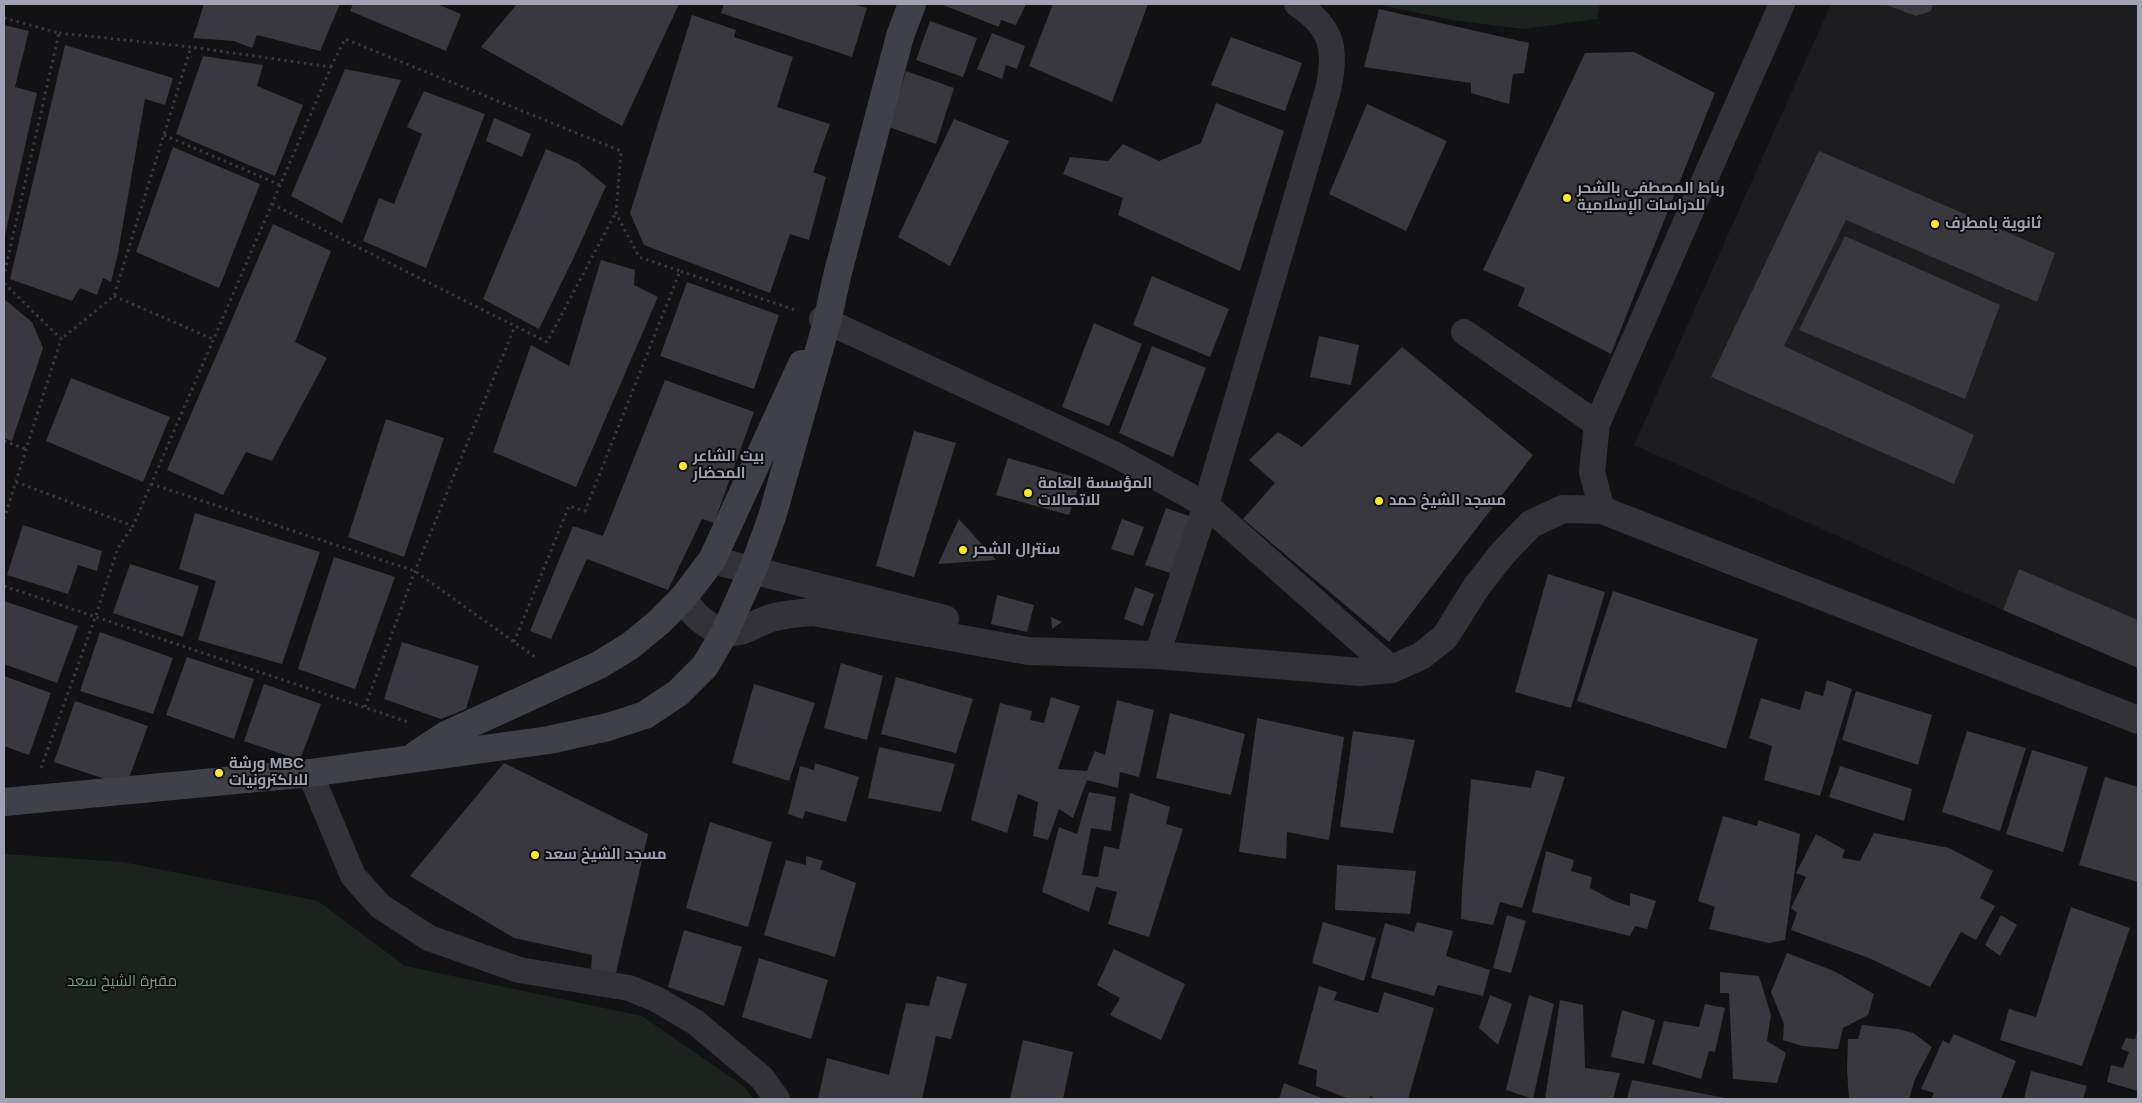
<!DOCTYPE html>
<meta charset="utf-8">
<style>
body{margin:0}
#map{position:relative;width:2142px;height:1103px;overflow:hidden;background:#121113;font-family:Arial,sans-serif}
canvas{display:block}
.frame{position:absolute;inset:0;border:5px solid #a1a3b5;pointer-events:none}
</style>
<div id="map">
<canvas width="2142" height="1103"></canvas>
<div class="frame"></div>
</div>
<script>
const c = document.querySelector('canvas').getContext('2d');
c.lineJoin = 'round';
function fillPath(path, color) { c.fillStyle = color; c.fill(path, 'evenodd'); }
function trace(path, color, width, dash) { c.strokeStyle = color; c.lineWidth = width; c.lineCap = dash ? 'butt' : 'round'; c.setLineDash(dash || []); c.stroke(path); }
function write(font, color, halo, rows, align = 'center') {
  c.font = font + ' Arial,Cairo,sans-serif'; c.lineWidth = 4; c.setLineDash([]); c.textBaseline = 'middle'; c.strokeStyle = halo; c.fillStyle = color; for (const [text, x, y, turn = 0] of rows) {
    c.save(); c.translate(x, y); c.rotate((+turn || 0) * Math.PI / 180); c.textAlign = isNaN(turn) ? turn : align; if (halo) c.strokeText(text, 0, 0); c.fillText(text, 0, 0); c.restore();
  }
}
fillPath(new Path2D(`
 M 1831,4 L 2138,4 L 2138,668 L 2003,610 L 1634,445 Z`), '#1d1d20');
fillPath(new Path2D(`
 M 1376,4 L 1600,4 L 1597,19 L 1523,29 L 1451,20 Z
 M 4,854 L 123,862 L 318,901 L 405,966 L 642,1016 L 745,1087 L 753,1099 L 4,1099 Z`), '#1b231e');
fillPath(new Path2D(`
 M 204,4 L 340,4 L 320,51 L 257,35 L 252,48 L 234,41 L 193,38 Z
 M 353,4 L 437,4 L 461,14 L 446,51 L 350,11 Z
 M 517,4 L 679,4 L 622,126 L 481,47 Z
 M 724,4 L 852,4 L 867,8 L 852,57 L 721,13 Z
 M 944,4 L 1026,4 L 1016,25 L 1001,20 L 999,27 L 943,5 Z
 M 1053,4 L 1148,4 L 1112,102 L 1029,66 Z
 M 1884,4 L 1933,4 L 1931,11 L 1916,16 Z
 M 1379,9 L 1529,43 L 1524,73 L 1513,74 L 1509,104 L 1471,93 L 1471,83 L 1364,67 Z
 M 692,15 L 736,30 L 734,37 L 793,57 L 777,107 L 830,124 L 813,172 L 826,177 L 809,240 L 790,234 L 770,293 L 644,245 L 630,213 Z
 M 930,21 L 977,38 L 963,77 L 916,60 Z
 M 4,25 L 29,31 L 15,87 L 37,93 L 5,235 Z
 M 992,33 L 1025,46 L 1017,69 L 1006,65 L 1002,79 L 977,69 Z
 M 1231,37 L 1302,63 L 1285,111 L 1211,85 Z
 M 65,45 L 173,78 L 165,105 L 145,99 L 118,253 L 111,282 L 103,278 L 97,295 L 80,288 L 72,301 L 10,279 Z
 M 1634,52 L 1715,93 L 1611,354 L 1518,306 L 1525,288 L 1483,270 L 1585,53 Z
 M 203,56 L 263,65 L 257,86 L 303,105 L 275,176 L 176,134 Z
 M 345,69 L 401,80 L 342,223 L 291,196 Z
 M 906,71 L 954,88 L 936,144 L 889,127 Z
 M 424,91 L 485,114 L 426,268 L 363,241 L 379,198 L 394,204 L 422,134 L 407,127 Z
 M 1216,103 L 1284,131 L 1240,271 L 1118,215 L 1123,198 L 1063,174 L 1070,157 L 1108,161 L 1123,144 L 1159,161 L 1201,143 Z
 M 1367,104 L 1447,141 L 1406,231 L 1329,194 Z
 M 494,118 L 531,134 L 522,157 L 486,141 Z
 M 954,119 L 1009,141 L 950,266 L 898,237 Z
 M 173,147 L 260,184 L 219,288 L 136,252 Z
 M 546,149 L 578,163 L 606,186 L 576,253 L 539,329 L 483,299 Z
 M 1819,151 L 2055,253 L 2037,302 L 1846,220 L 1784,346 L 1974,435 L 1954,484 L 1711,377 Z
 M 273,224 L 331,251 L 295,342 L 327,358 L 272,461 L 246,452 L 223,495 L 167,470 Z
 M 1845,236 L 2000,305 L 1965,399 L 1799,330 Z
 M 601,260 L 635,270 L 634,285 L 658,297 L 576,487 L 493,452 L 531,345 L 569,366 Z
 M 1152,276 L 1229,309 L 1210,357 L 1133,325 Z
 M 687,282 L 779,315 L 754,389 L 660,356 Z
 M 4,299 L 32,322 L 43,348 L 12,441 L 4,438 Z
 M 1094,323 L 1142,344 L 1109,426 L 1062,407 Z
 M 1319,336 L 1359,345 L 1351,385 L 1310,377 Z
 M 1152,346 L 1206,368 L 1173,457 L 1119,433 Z
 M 1402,347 L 1533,455 L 1389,642 L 1243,519 L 1275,483 L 1249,460 L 1278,432 L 1302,447 Z
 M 71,378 L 170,417 L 143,482 L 46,441 Z
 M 665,380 L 754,412 L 714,523 L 702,519 L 668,590 L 587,559 L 551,639 L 530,631 L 573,526 L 603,536 Z
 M 386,419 L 444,438 L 404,557 L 348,537 Z
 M 914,431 L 956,443 L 914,577 L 876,566 Z
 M 1008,458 L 1081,479 L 1069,515 L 996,495 Z
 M 1166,508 L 1192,517 L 1171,573 L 1145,565 Z
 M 195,513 L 320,552 L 282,664 L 198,640 L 216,581 L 179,569 Z
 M 959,519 L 996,560 L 938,564 Z
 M 1122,519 L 1144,527 L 1133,556 L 1111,549 Z
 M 23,525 L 102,551 L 97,571 L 78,565 L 68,594 L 7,575 Z
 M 334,557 L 395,577 L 355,689 L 298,669 Z
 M 130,564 L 199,586 L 183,637 L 113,613 Z
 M 2019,569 L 2138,620 L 2138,668 L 2003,610 Z
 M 1548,574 L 1605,592 L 1571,708 L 1515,692 Z
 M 1135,587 L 1154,594 L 1143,626 L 1124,619 Z
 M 1613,591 L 1758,639 L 1726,749 L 1577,701 Z
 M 997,595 L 1034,605 L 1027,632 L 991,624 Z
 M 4,601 L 78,626 L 57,683 L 4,664 Z
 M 1051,617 L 1062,622 L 1052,629 Z
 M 100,632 L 173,658 L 153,714 L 80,691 Z
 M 402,642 L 479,666 L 466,709 L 441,719 L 384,699 Z
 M 187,657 L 254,679 L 234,739 L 166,715 Z
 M 841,663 L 883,676 L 867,740 L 824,728 Z
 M 4,676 L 51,693 L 29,755 L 4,746 Z
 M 896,677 L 973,699 L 956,753 L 881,734 Z
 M 1827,680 L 1852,689 L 1820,796 L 1764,780 L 1772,746 L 1749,738 L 1761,698 L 1800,710 L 1805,691 L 1823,696 Z
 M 264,684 L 321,704 L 300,760 L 244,741 Z
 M 754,684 L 815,703 L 789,781 L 732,763 Z
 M 1856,691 L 1932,715 L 1918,765 L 1842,740 Z
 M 1051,697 L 1080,706 L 1058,769 L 1087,771 L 1095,751 L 1105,755 L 1117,700 L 1154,710 L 1139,777 L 1120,772 L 1118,788 L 1087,780 L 1073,818 L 1059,809 L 1048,840 L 1033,836 L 1038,802 L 1018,794 L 1007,833 L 971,820 L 1000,703 L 1032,711 L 1030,720 L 1044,723 Z
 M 75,701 L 148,726 L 126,786 L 54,762 Z
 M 1170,713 L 1245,734 L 1231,795 L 1156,778 Z
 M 1257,718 L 1344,737 L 1329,840 L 1287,832 L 1286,859 L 1239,852 Z
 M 1353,731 L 1415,740 L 1393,833 L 1340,827 Z
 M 1967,731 L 2026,748 L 2000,831 L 1942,812 Z
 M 879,747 L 955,764 L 941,812 L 868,798 Z
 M 2032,750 L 2088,767 L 2063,852 L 2006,834 Z
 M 504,763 L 648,834 L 615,977 L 591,970 L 592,955 L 514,938 L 410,876 Z
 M 815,763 L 859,777 L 846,822 L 805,811 L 803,819 L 788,814 L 800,766 L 814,770 Z
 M 1840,766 L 1912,789 L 1904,821 L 1829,797 Z
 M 1536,770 L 1565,777 L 1522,908 L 1500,902 L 1493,925 L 1461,919 L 1462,890 L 1471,779 L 1531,788 Z
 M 2105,777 L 2138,787 L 2138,882 L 2079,865 Z
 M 1089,792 L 1116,797 L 1111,831 L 1091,828 L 1082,875 L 1098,877 L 1104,846 L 1119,849 L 1130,793 L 1170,807 L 1166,824 L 1183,829 L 1149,937 L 1108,924 L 1117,892 L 1096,887 L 1089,912 L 1042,892 L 1059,827 L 1077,834 Z
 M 1723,816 L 1757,826 L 1758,820 L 1800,834 L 1785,940 L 1769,943 L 1709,929 L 1715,907 L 1698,901 Z
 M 710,822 L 772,842 L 748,927 L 686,908 Z
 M 1874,833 L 1949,848 L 1993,871 L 1980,898 L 1995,906 L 1976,940 L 1961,932 L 1930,987 L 1869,958 L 1791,930 L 1797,913 L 1791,908 L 1806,877 L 1796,873 L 1816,834 L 1845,850 L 1842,858 L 1860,861 Z
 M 1546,851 L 1574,860 L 1571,871 L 1592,877 L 1590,888 L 1614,901 L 1630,906 L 1630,893 L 1656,901 L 1647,929 L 1635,926 L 1630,936 L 1532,912 Z
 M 806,856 L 823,861 L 820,869 L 856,883 L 835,957 L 764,935 L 786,860 L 806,865 Z
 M 1337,865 L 1416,871 L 1410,914 L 1335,910 Z
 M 2071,907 L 2130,928 L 2082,1066 L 2000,1040 L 2009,1009 L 2036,1017 Z
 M 1507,915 L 1526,921 L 1511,973 L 1493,968 Z
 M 2001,915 L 2017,925 L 2000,956 L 1985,945 Z
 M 1323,922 L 1376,938 L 1364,981 L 1312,963 Z
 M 1417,922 L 1453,931 L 1446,956 L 1490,970 L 1483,996 L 1438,985 L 1434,996 L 1371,978 L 1385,923 L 1414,932 Z
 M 684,930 L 742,947 L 724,1006 L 668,987 Z
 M 1114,949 L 1185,984 L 1161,1040 L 1110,1015 L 1120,998 L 1097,985 Z
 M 1787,953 L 1834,971 L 1874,994 L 1868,1015 L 1843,1028 L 1838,1049 L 1802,1046 L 1783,1040 L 1784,1024 L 1771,992 Z
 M 759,958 L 828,980 L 811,1039 L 742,1017 Z
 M 1720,972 L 1759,976 L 1771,1015 L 1767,1041 L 1786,1053 L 1777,1083 L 1733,1079 L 1729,993 L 1720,993 Z
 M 937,976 L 967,984 L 951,1039 L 936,1036 L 922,1099 L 818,1099 L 827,1058 L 889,1075 L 906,1003 L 929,1006 Z
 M 1319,986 L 1337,992 L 1334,1000 L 1378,1013 L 1384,992 L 1434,1008 L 1408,1099 L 1377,1099 L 1370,1096 L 1369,1099 L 1349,1099 L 1316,1086 L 1317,1070 L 1298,1064 Z
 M 1490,995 L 1512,1004 L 1498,1045 L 1479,1028 Z
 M 1529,995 L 1554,1004 L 1533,1099 L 1506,1090 Z
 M 1560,1000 L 1583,1005 L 1585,1068 L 1620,1073 L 1613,1099 L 1545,1099 Z
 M 1705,1004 L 1725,1008 L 1715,1052 L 1709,1051 L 1701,1079 L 1652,1064 L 1664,1021 L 1699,1027 Z
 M 1622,1010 L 1655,1020 L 1644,1064 L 1611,1057 Z
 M 1862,1025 L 1898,1029 L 1913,1033 L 1932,1047 L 1915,1079 L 1909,1099 L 1849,1099 L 1847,1070 L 1848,1039 L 1858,1039 Z
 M 2138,1029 L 2138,1091 L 2107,1082 L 2111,1065 L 2123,1068 L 2129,1052 L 2121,1049 L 2126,1038 L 2135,1039 Z
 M 1954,1034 L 2016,1061 L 2001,1099 L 1931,1099 L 1934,1093 L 1921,1089 L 1943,1040 L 1949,1044 Z
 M 1023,1040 L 1073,1052 L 1063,1099 L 1010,1099 Z
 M 2031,1071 L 2087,1086 L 2083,1099 L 2024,1099 Z
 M 1632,1080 L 1725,1098 L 1725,1099 L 1627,1099 Z
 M 1284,1083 L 1324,1099 L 1279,1099 Z`), '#39383e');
trace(new Path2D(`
 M 4,18 L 59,33 L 4,275
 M 59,33 L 191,47 L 114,296 L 61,339
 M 331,67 L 345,39 L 621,151 L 616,213 L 639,257 L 680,271
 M 164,135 L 280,185
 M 272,204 L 547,342 L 615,214
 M 4,283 L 61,339 L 4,519
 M 114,296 L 213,339
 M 4,441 L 26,449
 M 16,482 L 133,526 L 331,67 L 191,47
 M 151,484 L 415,571 L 538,659
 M 4,586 L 408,722
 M 514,642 L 569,506 L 585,511 L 680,271 L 795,310
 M 365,707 L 415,571 L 515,326
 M 41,768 L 95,618 L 118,548 L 133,526`), '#38383f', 3, [2.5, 4]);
trace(new Path2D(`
 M 822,319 L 1116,455 L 1206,505 L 1392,669
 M 1464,332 L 1597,424
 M 1602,510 L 1592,472 L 1597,424 L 1782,4
 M 1157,655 L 1206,505 L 1328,90 C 1337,49 1333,28 1297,4
 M 310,773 L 353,876 L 380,906 L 429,938 L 519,970 L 629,988 L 656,999 L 695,1022 L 762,1078 L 777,1099`), '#323238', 26);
trace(new Path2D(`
 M 712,560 L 945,619
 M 683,598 C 696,620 719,639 746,629 C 754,625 762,621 771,618 C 785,614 799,613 813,612 L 1028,651 L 1157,655 L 1360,672 L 1392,669 L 1421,656 L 1445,637 L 1477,586 L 1503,553 L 1531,524 L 1563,509 L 1602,510 L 2138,720`), '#323238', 28);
trace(new Path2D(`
 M 417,754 L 446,735 L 599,665 L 630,646 L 658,623 L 683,598 L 712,560 L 802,364
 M 4,802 L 310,773 L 549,740 L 608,727 L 645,715 L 678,693 L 705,666 L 725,632 L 753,569 L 772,517 L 827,322 L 837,276 L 900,36 L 912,4`), '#404048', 28);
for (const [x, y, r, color] of [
 [1567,198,5,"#fee91d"],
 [1935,224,5,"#fee91d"],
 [683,466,5,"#fee91d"],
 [1028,493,5,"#fee91d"],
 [1379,501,5,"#fee91d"],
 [963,550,5,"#fee91d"],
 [219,773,5,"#fee91d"],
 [535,855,5,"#fee91d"]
]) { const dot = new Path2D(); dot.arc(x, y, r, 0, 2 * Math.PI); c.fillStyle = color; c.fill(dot); trace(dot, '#0d0c0e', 2); }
write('bold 15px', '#a1a3b5', '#0d0c0e', [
 ["رباط المصطفى بالشحر",1577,189],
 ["للدراسات الإسلامية",1577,206],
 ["ثانوية بامطرف",1945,224],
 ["بيت الشاعر",693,457],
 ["المحضار",693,474],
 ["المؤسسة العامة",1038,484],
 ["للاتصالات",1038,501],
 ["مسجد الشيخ حمد",1389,501],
 ["سنترال الشحر",973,550],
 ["ورشة MBC",229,764],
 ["للالكترونيات",229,781],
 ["مسجد الشيخ سعد",545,855]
], 'left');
write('15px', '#77a183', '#0d0c0e', [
 ["مقبرة الشيخ سعد",122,982]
]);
</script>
